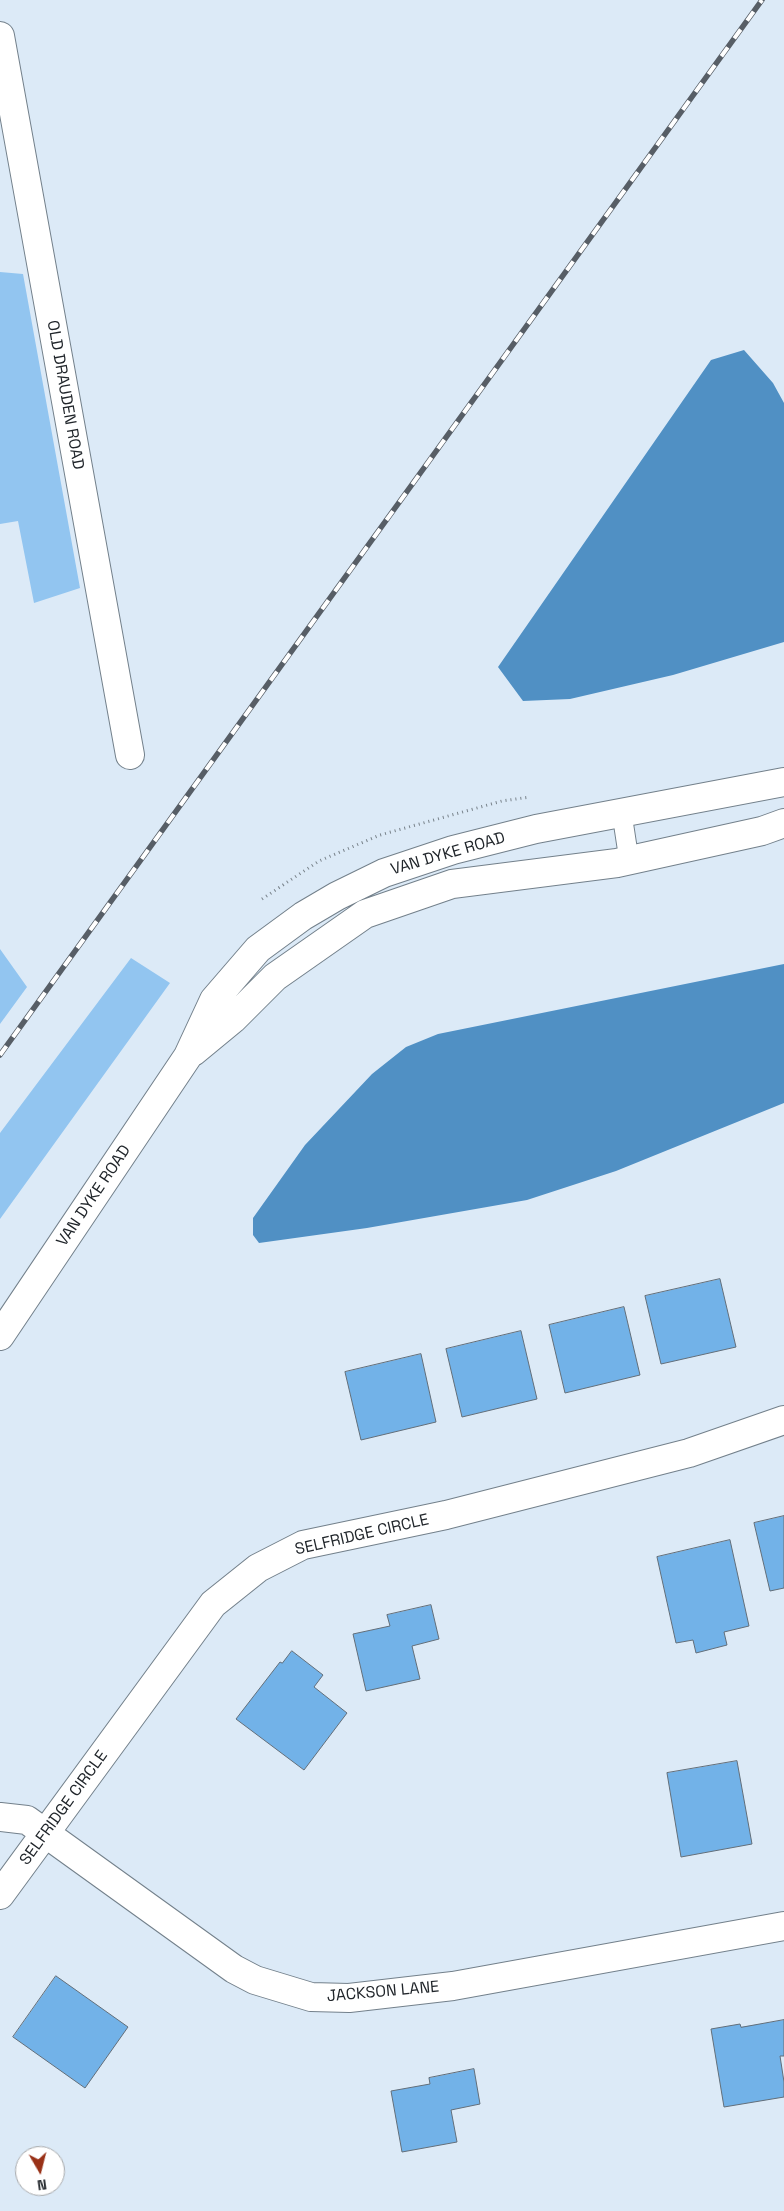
<!DOCTYPE html>
<style>
body{margin:0}
#map{position:relative;width:784px;height:2211px;overflow:hidden;background:#dceaf7;font-family:"Space Grotesk",sans-serif}
canvas{display:block}
.north{position:absolute;left:15px;top:2146px;width:50px;height:50px;box-sizing:border-box;background:#fff;border:1px solid #a6a8aa;border-radius:50%;rotate:172deg;font-size:14px;font-weight:700;line-height:20px;text-align:center;color:#21262b}
.north::after{content:'';display:block;margin:auto;width:18px;height:22px;background:#993117;clip-path:polygon(50% 0,100% 100%,50% 72%,0 100%)}
</style>
<div id="map">
<canvas width="784" height="2211"></canvas>
<div class="north">N</div>
</div>
<script>
const c = document.querySelector('canvas').getContext('2d');
c.lineJoin = 'round';
function fillPath(path, color) { c.fillStyle = color; c.fill(path, 'evenodd'); }
function trace(path, color, width, dash) { c.strokeStyle = color; c.lineWidth = width; c.lineCap = dash ? 'butt' : 'round'; c.setLineDash(dash || []); c.stroke(path); }
function write(font, color, halo, rows, align = 'center') {
  c.font = font + ' "Space Grotesk",sans-serif'; c.lineWidth = 4.5; c.setLineDash([]); c.textBaseline = 'middle'; c.strokeStyle = halo; c.fillStyle = color; for (const [text, x, y, turn = 0] of rows) {
    c.save(); c.translate(x, y); c.rotate((+turn || 0) * Math.PI / 180); c.textAlign = isNaN(turn) ? turn : align; if (halo) c.strokeText(text, 0, 0); c.fillText(text, 0, 0); c.restore();
  }
}
fillPath(new Path2D(`
 M 0,272 L 23,274 L 80,588 L 34,603 L 18,521 L 0,524 Z
 M 0,949 L 27,987 L 0,1024 Z
 M 131,958 L 170,983 L 0,1219 L 0,1133 Z`), '#92c5f0');
fillPath(new Path2D(`
 M 744,350 L 773,383 L 784,403 L 784,642 L 673,675 L 570,699 L 523,701 L 498,667 L 711,360 Z
 M 784,964 L 784,1103 L 616,1171 L 527,1200 L 367,1228 L 259,1243 L 253,1235 L 253,1218 L 305,1145 L 372,1074 L 406,1047 L 438,1034 Z`), '#5090c4');
const building = new Path2D(`
 M 720,1279 L 736,1347 L 661,1364 L 645,1296 Z
 M 624,1307 L 640,1375 L 565,1393 L 549,1325 Z
 M 521,1331 L 537,1399 L 462,1417 L 446,1349 Z
 M 421,1354 L 436,1422 L 361,1440 L 345,1372 Z
 M 784,1516 L 784,1588 L 770,1591 L 754,1523 Z
 M 730,1540 L 749,1626 L 724,1632 L 727,1645 L 696,1653 L 693,1640 L 676,1643 L 657,1557 Z
 M 431,1605 L 439,1639 L 412,1646 L 420,1679 L 366,1691 L 353,1634 L 390,1626 L 387,1615 Z
 M 292,1651 L 323,1675 L 314,1687 L 347,1713 L 304,1770 L 236,1719 L 280,1662 L 282,1663 Z
 M 737,1761 L 752,1844 L 681,1857 L 667,1773 Z
 M 56,1976 L 128,2027 L 85,2088 L 13,2037 Z
 M 784,2020 L 784,2056 L 780,2056 L 784,2082 L 784,2097 L 724,2107 L 711,2029 L 740,2024 L 741,2027 Z
 M 474,2069 L 480,2104 L 451,2110 L 457,2142 L 402,2152 L 391,2091 L 430,2084 L 429,2078 Z`);
fillPath(building, '#72b2e8');
trace(building, '#626e79', 1);
const lane = new Path2D(`
 M 622,814 L 629,860`);
const street = new Path2D(`
 M 0,36 L 130,755
 M 193,1052 L 233,1019 L 275,977 L 365,914 L 452,884 L 617,863 L 762,831 L 784,823
 M 0,1336 L 188,1056 L 214,1000 L 258,949 L 303,916 L 337,896 L 384,873 L 453,850 L 536,829 L 784,782
 M 0,1817 L 27,1820 L 234,1969 L 255,1980 L 311,1997 L 349,1998 L 453,1986 L 784,1926
 M 0,1895 L 213,1604 L 258,1568 L 303,1545 L 446,1515 L 689,1453 L 784,1420`);
trace(lane, '#73808b', 21);
trace(street, '#73808b', 30);
trace(new Path2D(`
 M 262,899 L 319,861 L 380,835 L 502,801 L 530,797`), '#78828a', 3, [1, 4]);
trace(lane, '#fff', 19);
trace(street, '#fff', 28);
const rail = new Path2D(`
 M 0,1055 L 762,0`);
trace(rail, '#575e66', 5.5);
trace(rail, '#fff', 4, [11]);
write('16px', '#21262b', '#fff', [
 ["OLD DRAUDEN ROAD",65,395,80],
 ["VAN DYKE ROAD",448,854,-16],
 ["VAN DYKE ROAD",94,1196,-56],
 ["SELFRIDGE CIRCLE",362,1535,-13],
 ["SELFRIDGE CIRCLE",64,1808,-54],
 ["JACKSON LANE",383,1992,-5]
]);
</script>
